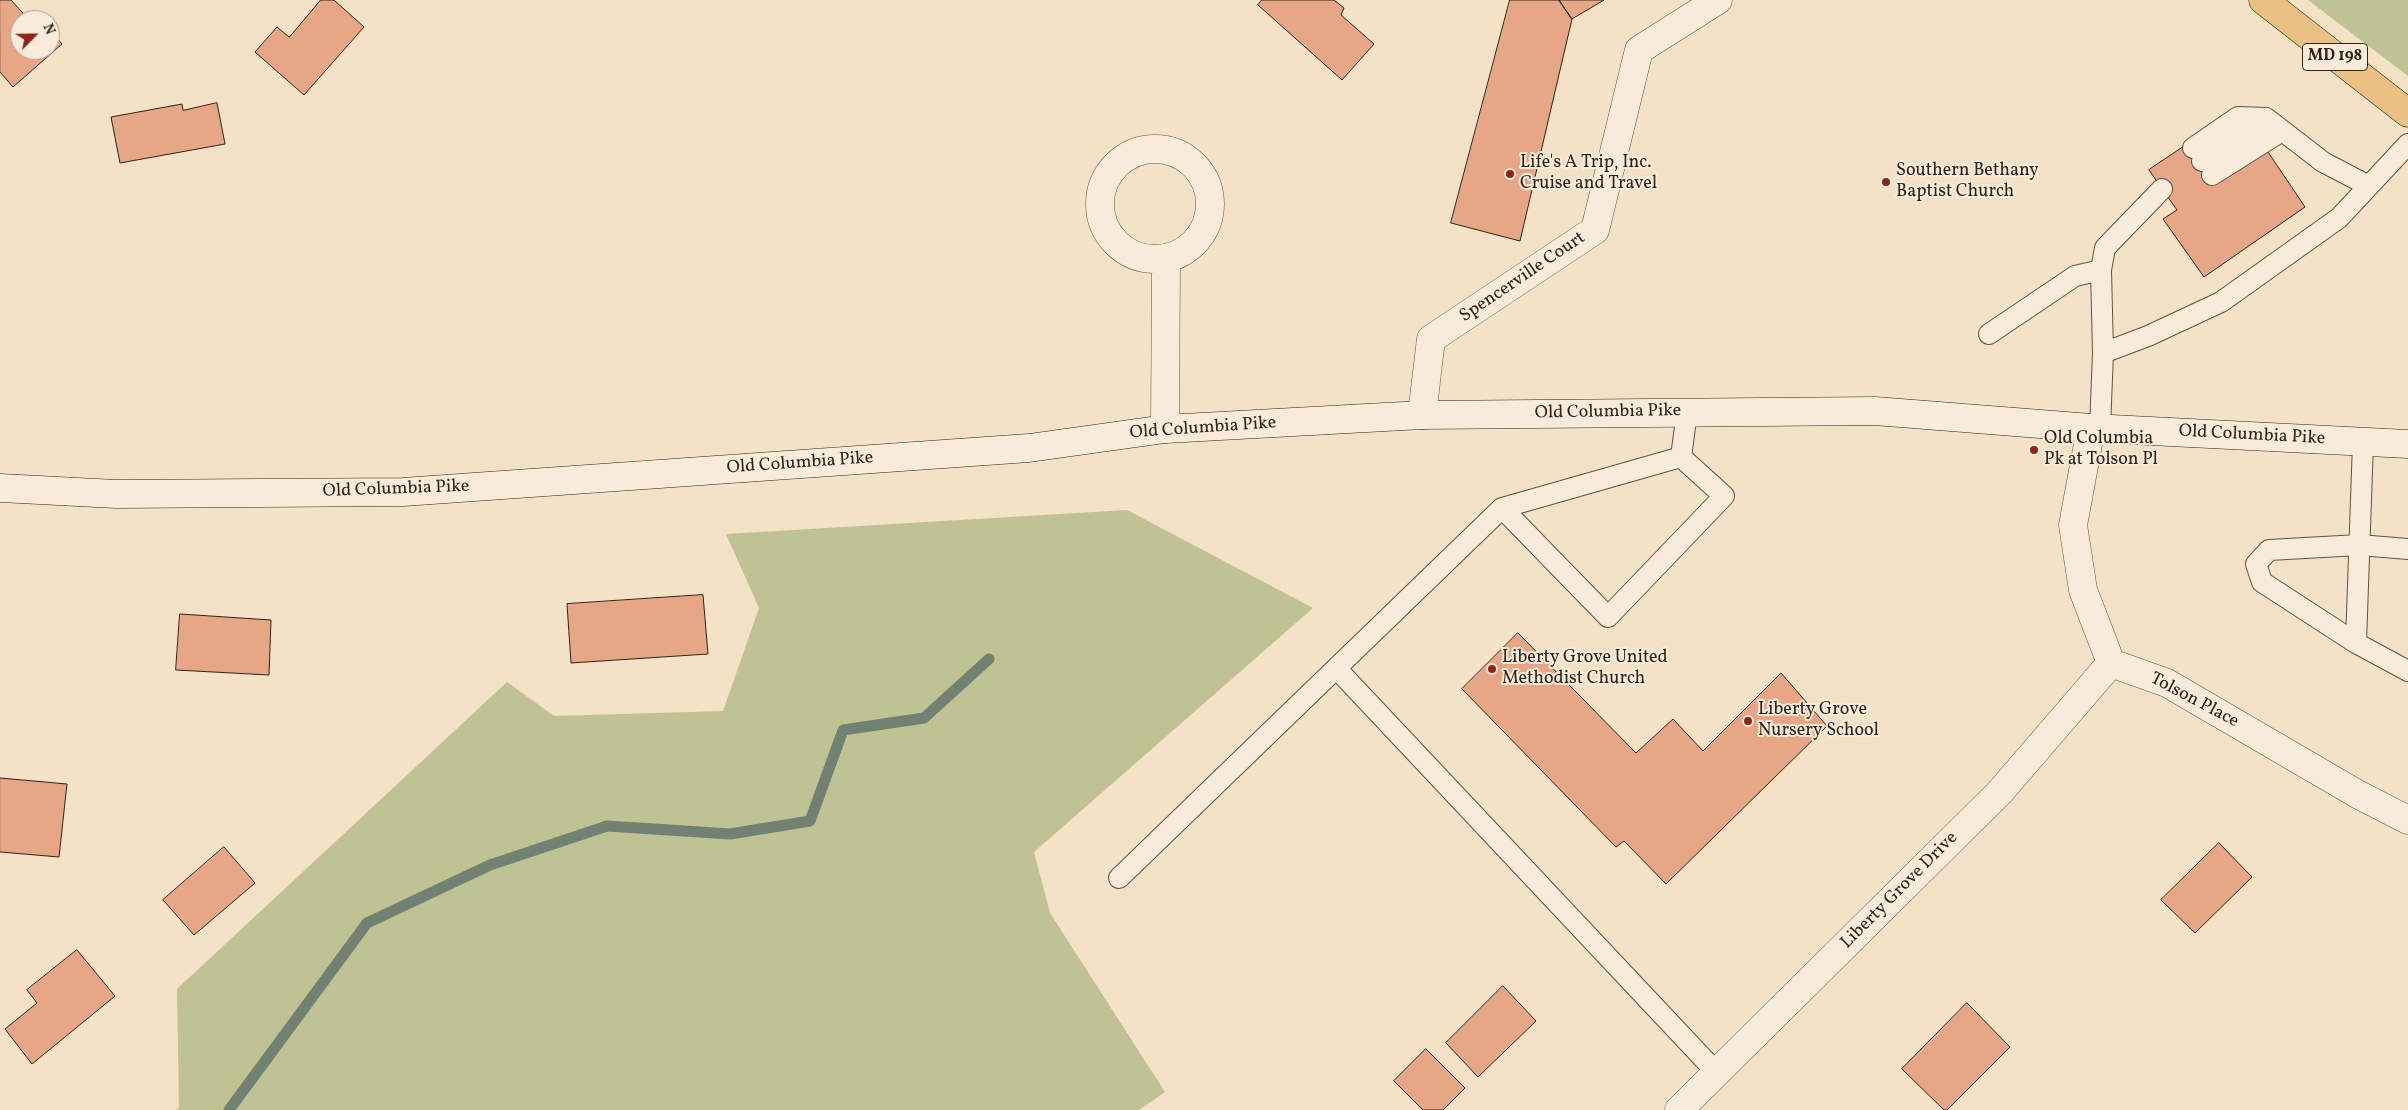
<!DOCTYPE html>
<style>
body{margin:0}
#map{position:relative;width:2408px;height:1110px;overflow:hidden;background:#f3e2c6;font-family:Vollkorn,serif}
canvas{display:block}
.north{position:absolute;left:10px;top:10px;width:50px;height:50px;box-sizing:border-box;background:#f7ecda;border:1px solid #a79c8d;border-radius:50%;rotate:67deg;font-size:14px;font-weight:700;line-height:20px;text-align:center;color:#2e2419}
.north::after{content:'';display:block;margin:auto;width:18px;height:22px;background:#8f2418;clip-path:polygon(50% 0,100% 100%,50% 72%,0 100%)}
</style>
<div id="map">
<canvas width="2408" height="1110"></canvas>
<div class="north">N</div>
</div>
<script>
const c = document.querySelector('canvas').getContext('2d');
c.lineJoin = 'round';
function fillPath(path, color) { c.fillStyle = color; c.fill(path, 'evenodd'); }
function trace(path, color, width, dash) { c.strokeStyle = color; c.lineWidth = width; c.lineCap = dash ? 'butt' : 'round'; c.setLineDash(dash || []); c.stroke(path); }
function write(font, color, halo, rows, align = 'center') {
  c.font = font + ' Vollkorn,serif'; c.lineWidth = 4; c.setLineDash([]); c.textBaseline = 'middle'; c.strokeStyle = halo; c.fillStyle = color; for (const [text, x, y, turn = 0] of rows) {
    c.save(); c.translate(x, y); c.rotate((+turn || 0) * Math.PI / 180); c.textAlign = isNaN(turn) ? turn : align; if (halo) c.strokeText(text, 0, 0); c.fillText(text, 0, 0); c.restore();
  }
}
fillPath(new Path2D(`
 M 2308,0 L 2408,0 L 2408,76 Z
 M 1127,510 L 1313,608 L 1034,852 L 1050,913 L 1165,1092 L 1139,1110 L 177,1110 L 179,1107 L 177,989 L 507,682 L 554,716 L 723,711 L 759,608 L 726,534 Z`), '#bfc292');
trace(new Path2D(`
 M 229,1110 L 367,923 L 490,865 L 607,826 L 730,834 L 810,821 L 843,730 L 924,718 L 989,659`), '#718173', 11);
const building = new Path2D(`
 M 0,0 L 11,0 L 29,20 L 20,20 L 20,50 L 50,50 L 50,30 L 62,44 L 13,87 L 0,72 Z
 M 321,0 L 334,0 L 364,27 L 304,95 L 255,52 L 277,27 L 289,37 Z
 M 1262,0 L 1334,0 L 1344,8 L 1341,15 L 1374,44 L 1342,80 L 1258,5 Z
 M 1510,0 L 1559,0 L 1572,19 L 1520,241 L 1451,223 Z
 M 1559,0 L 1604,0 L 1572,19 Z
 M 217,103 L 225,144 L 120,163 L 111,117 L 182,104 L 183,110 Z
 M 2189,143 L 2266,149 L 2305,207 L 2204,277 L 2163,219 L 2177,210 L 2149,170 Z
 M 703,595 L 708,654 L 571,663 L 567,604 Z
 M 180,614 L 271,620 L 269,675 L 176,670 Z
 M 1518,633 L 1636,753 L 1673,719 L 1703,751 L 1781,673 L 1827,726 L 1666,884 L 1624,841 L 1616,847 L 1462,689 Z
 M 0,778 L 67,784 L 59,857 L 0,852 Z
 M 2219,843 L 2252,877 L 2195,933 L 2161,900 Z
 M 224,847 L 255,883 L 194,935 L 163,900 Z
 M 77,950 L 115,996 L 32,1064 L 5,1029 L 37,1003 L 27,990 Z
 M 1503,986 L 1536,1021 L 1478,1077 L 1446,1043 Z
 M 1967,1003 L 2010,1047 L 1947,1110 L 1944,1110 L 1902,1069 Z
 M 1426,1049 L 1465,1088 L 1443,1110 L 1423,1110 L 1394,1081 Z`);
fillPath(building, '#e7a787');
trace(building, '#2e2419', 1);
const service = new Path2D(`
 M 2193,148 L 2238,117 L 2266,118
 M 2202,161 L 2266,118 L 2323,162 L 2369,186
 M 2212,175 L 2282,131
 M 1989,334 L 2075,276 L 2101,270
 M 2103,353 L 2101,270 L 2105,248 L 2162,189
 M 2100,428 L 2103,353 L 2148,336 L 2221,302 L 2339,218 L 2408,144
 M 2363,442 L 2356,643 L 2408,671
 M 1681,457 L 1687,412
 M 1502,508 L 1608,617 L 1724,496 L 1681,457
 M 2356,643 L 2262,582 L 2256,564 L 2269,550 L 2359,545 L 2408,549
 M 1336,668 L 1717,1073
 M 1119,878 L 1502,508 L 1681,457`);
const minor = new Path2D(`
 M1100 204a55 55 0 1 1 110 0a55 55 0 1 1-110 0Z
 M 1422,415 L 1431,339 L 1595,230 L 1639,50 L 1718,0
 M 2091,428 L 2073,525 L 2083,590 L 2111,663 L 2167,683 L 2359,795 L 2408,820
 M 1165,429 L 1166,258
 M 1679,1110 L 2000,792 L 2111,663`);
const secondary = new Path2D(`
 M 0,488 L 116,494 L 403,492 L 1029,448 L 1165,429 L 1422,415 L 1875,411 L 2091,428 L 2408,444`);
const primary = new Path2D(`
 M 2263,0 L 2408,113`);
trace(service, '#5f5444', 22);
trace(minor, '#5f5444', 29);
trace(secondary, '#2e2419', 29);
trace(primary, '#2e2419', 29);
trace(service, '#f7ecda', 20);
trace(minor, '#f7ecda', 28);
trace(secondary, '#f7ecda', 28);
trace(primary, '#eac183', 28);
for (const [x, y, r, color] of [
 [1510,174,5,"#8f2418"],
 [1886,182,5,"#8f2418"],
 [2034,450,5,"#8f2418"],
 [1492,669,5,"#8f2418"],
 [1748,721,5,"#8f2418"]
]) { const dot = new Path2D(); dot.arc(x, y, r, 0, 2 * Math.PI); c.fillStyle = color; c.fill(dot); trace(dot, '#f7ecda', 2); }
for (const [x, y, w] of [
 [2335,57,65]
]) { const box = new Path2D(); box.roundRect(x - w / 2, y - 13.5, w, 27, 4); c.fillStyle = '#f7ecda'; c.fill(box); trace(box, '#2e2419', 1); }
write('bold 16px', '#2e2419', null, [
 ["MD 198",2335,57]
]);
write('18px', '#2e2419', '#f7ecda', [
 ["Life's A Trip, Inc.",1520,164],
 ["Cruise and Travel",1520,185],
 ["Southern Bethany",1896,172],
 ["Baptist Church",1896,193],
 ["Old Columbia",2044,440],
 ["Pk at Tolson Pl",2044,461],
 ["Liberty Grove United",1502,659],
 ["Methodist Church",1502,680],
 ["Liberty Grove",1758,711],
 ["Nursery School",1758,732]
], 'left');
write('18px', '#2e2419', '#f7ecda', [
 ["Spencerville Court",1523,278,-34],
 ["Old Columbia Pike",1608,413,-1],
 ["Old Columbia Pike",1203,429,-4],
 ["Old Columbia Pike",2252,436,3],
 ["Old Columbia Pike",800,464,-4],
 ["Old Columbia Pike",396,490,-2],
 ["Tolson Place",2194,701,28],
 ["Liberty Grove Drive",1900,891,-45]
]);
</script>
